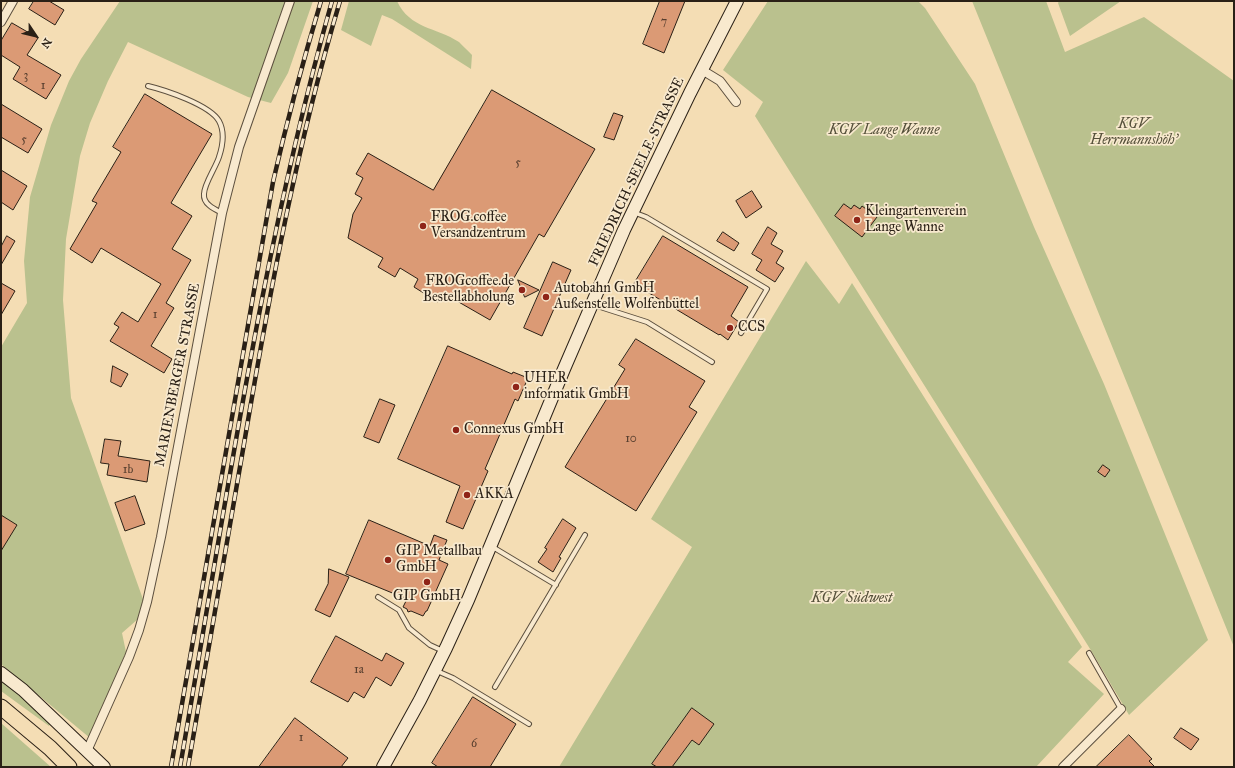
<!DOCTYPE html>
<meta charset="utf-8">
<style>
body{margin:0}
#map{position:relative;width:1235px;height:768px;overflow:hidden;background:#f4ddb4;font-family:"IM FELL Great Primer",serif}
canvas{display:block}
.frame{position:absolute;inset:0;border:2px solid #2a2016;pointer-events:none}
.north{position:absolute;left:16px;top:16px;width:40px;height:40px;-webkit-text-stroke:3px #f8e9ce;paint-order:stroke;rotate:125deg;font-size:11px;font-weight:700;line-height:16px;text-align:center;color:#2a2016}
.north::after{content:'';display:block;margin:auto;width:14px;height:18px;background:#2a2016;clip-path:polygon(50% 0,100% 100%,50% 72%,0 100%)}
</style>
<div id="map">
<canvas width="1235" height="768"></canvas>
<div class="frame"></div>
<div class="north">N</div>
</div>
<script>
const c = document.querySelector('canvas').getContext('2d');
c.lineJoin = 'round';
function fillPath(path, color) { c.fillStyle = color; c.fill(path, 'evenodd'); }
function trace(path, color, width, dash) { c.strokeStyle = color; c.lineWidth = width; c.lineCap = dash ? 'butt' : 'round'; c.setLineDash(dash || []); c.stroke(path); }
function write(font, color, halo, rows, align = 'center') {
  c.font = font + ' "IM FELL Great Primer",serif'; c.lineWidth = 3.5; c.setLineDash([]); c.textBaseline = 'middle'; c.strokeStyle = halo; c.fillStyle = color; for (const [text, x, y, turn = 0] of rows) {
    c.save(); c.translate(x, y); c.rotate((+turn || 0) * Math.PI / 180); c.textAlign = isNaN(turn) ? turn : align; if (halo) c.strokeText(text, 0, 0); c.fillText(text, 0, 0); c.restore();
  }
}
fillPath(new Path2D(`
 M 120,1 L 313,1 L 288,73 L 271,103 L 248,97 L 128,42 L 108,81 L 90,123 L 80,156 L 66,239 L 63,300 L 71,398 L 144,602 L 138,619 L 122,633 L 126,652 L 90,738 L 1,664 L 1,347 L 27,303 L 24,261 L 30,197 L 51,125 L 69,81 L 81,59 Z
 M 349,1 L 397,1 C 410,29 436,27 459,42 C 463,46 468,51 472,55 L 471,69 L 392,19 L 382,15 L 371,46 L 341,30 Z
 M 768,1 L 918,1 L 925,8 L 975,84 L 1034,227 L 1104,384 L 1208,640 L 1129,715 L 1092,652 L 755,116 L 763,102 L 723,70 Z
 M 972,1 L 1046,1 L 1065,52 L 1144,17 L 1234,81 L 1234,647 Z
 M 1059,1 L 1121,1 L 1070,36 L 1058,3 Z
 M 806,261 L 839,304 L 852,283 L 1082,647 L 1068,662 L 1104,694 L 1036,767 L 559,767 L 692,547 L 651,519 Z
 M 1,680 L 22,697 L 50,724 L 49,726 L 1,691 Z
 M 1,723 L 51,767 L 1,767 Z`), '#bac18e');
const building = new Path2D(`
 M 34,1 L 49,1 L 64,10 L 55,25 L 29,9 Z
 M 660,1 L 685,1 L 664,53 L 643,44 Z
 M 12,23 L 38,38 L 27,55 L 61,75 L 46,99 L 13,79 L 20,67 L 1,55 L 1,41 Z
 M 492,90 L 595,149 L 544,237 L 539,234 L 490,320 L 443,293 L 438,302 L 414,287 L 418,279 L 400,268 L 395,277 L 378,267 L 383,258 L 348,238 L 353,214 L 362,198 L 355,194 L 363,178 L 356,174 L 368,153 L 433,190 Z
 M 145,94 L 212,134 L 171,203 L 192,216 L 172,249 L 191,260 L 166,303 L 174,308 L 151,346 L 172,359 L 164,373 L 110,341 L 119,327 L 114,324 L 122,312 L 138,322 L 161,284 L 101,248 L 92,263 L 70,249 L 97,203 L 92,201 L 121,152 L 113,147 Z
 M 1,104 L 42,129 L 28,153 L 1,137 Z
 M 614,113 L 623,116 L 614,140 L 604,137 Z
 M 1,170 L 27,186 L 13,210 L 1,202 Z
 M 752,191 L 762,207 L 746,218 L 736,201 Z
 M 844,204 L 851,209 L 854,205 L 860,209 L 862,206 L 877,217 L 862,237 L 835,216 Z
 M 768,227 L 777,233 L 771,244 L 783,251 L 776,263 L 784,268 L 775,282 L 756,270 L 762,260 L 752,254 Z
 M 723,232 L 739,243 L 734,251 L 717,241 Z
 M 7,236 L 15,241 L 1,265 L 1,247 Z
 M 663,236 L 748,287 L 731,316 L 739,322 L 728,340 L 720,334 L 719,335 L 634,284 Z
 M 553,262 L 571,270 L 542,336 L 524,328 Z
 M 518,280 L 539,290 L 525,297 Z
 M 1,283 L 15,291 L 1,315 Z
 M 636,339 L 705,381 L 689,407 L 697,412 L 636,511 L 565,467 L 625,369 L 619,365 Z
 M 448,346 L 512,374 L 513,372 L 528,378 L 518,401 L 515,399 L 485,469 L 488,471 L 463,529 L 446,522 L 460,486 L 398,459 Z
 M 113,366 L 128,374 L 121,387 L 111,382 Z
 M 380,399 L 395,405 L 379,443 L 364,437 Z
 M 105,439 L 121,441 L 118,456 L 150,461 L 147,482 L 107,475 L 109,464 L 101,463 Z
 M 1103,465 L 1110,470 L 1105,477 L 1098,472 Z
 M 135,496 L 145,524 L 125,531 L 115,503 Z
 M 1,515 L 17,525 L 1,551 Z
 M 563,519 L 576,528 L 559,557 L 561,558 L 553,572 L 538,562 L 547,549 L 545,548 Z
 M 369,520 L 430,546 L 434,535 L 447,540 L 439,560 L 448,564 L 427,611 L 426,611 L 423,616 L 411,611 L 408,612 L 407,609 L 403,607 L 407,599 L 346,574 Z
 M 329,569 L 349,577 L 330,617 L 315,610 L 328,584 Z
 M 336,636 L 382,661 L 386,653 L 404,663 L 391,686 L 376,677 L 364,698 L 354,692 L 348,702 L 311,682 Z
 M 473,697 L 516,724 L 490,767 L 438,767 L 432,763 Z
 M 692,708 L 714,724 L 699,745 L 692,740 L 672,767 L 657,767 L 652,764 Z
 M 295,718 L 348,758 L 341,767 L 259,767 Z
 M 1181,728 L 1199,739 L 1191,750 L 1174,738 Z
 M 1129,735 L 1152,759 L 1149,761 L 1155,767 L 1096,767 Z`);
fillPath(building, '#db9a75');
trace(building, '#2a2016', 1);
const lane = new Path2D(`
 M 148,86 C 165,90 210,105 219,121 C 225,132 223,145 219,157 C 216,167 204,184 204,194 C 203,204 214,209 222,213
 M 633,212 L 646,217 L 767,289 L 741,333
 M 594,305 L 647,322 L 712,362
 M 491,546 L 556,585
 M 378,597 L 399,610 L 409,628 L 430,645 L 443,651
 M 1089,653 L 1121,709
 M 437,671 L 453,678 L 529,724
 M 495,687 L 585,535`);
const street = new Path2D(`
 M 1,22 L 13,1
 M 702,70 L 720,81 L 736,102
 M 87,751 L 129,657 L 139,630 L 147,602 L 161,537 L 222,213 L 239,147 L 290,1
 M 1063,767 L 1121,709`);
const secondary = new Path2D(`
 M 1,673 L 23,690 L 104,767
 M 383,767 L 420,700 L 446,648 L 468,600 L 564,369 L 624,230 L 690,93 L 737,1`);
const highway = new Path2D(`
 M 1,707 L 50,748 L 69,767`);
trace(lane, '#5c4f3e', 6);
trace(street, '#5c4f3e', 10);
trace(secondary, '#2a2016', 14);
trace(highway, '#2a2016', 17);
trace(lane, '#f8e9ce', 4);
trace(street, '#f8e9ce', 8);
trace(secondary, '#f8e9ce', 12);
trace(highway, '#f4ddb4', 15);
const rail = new Path2D(`
 M 171,767 L 273,182 C 287,121 303,61 321,1
 M 180,767 C 225,511 261,252 332,1
 M 188,767 C 207,657 226,548 245,438 C 270,291 297,144 340,1`);
trace(rail, '#2a2016', 4.5);
trace(rail, '#f8e9ce', 3, [9]);
for (const [x, y, r, color] of [
 [857,220,4,"#8f2418"],
 [423,226,4,"#8f2418"],
 [522,290,4,"#8f2418"],
 [546,297,4,"#8f2418"],
 [730,328,4,"#8f2418"],
 [516,387,4,"#8f2418"],
 [456,430,4,"#8f2418"],
 [467,495,4,"#8f2418"],
 [388,560,4,"#8f2418"],
 [427,582,4,"#8f2418"]
]) { const dot = new Path2D(); dot.arc(x, y, r, 0, 2 * Math.PI); c.fillStyle = color; c.fill(dot); trace(dot, '#f8e9ce', 1.5); }
write('12px', '#563e2e', null, [
 ["7",664,22],
 ["3",26,76],
 ["1",43,86],
 ["5",24,140],
 ["5",518,163],
 ["1",155,315],
 ["10",631,439],
 ["1b",128,470],
 ["1a",359,670],
 ["1",301,738],
 ["6",474,744]
]);
write('italic 14px', '#55503a', '#f8e9ce', [
 ["KGV",1134,125],
 ["Herrmannshöh'",1134,141],
 ["KGV Lange Wanne",884,131],
 ["KGV Südwest",852,599]
]);
write('14px', '#2a2016', '#f8e9ce', [
 ["FRIEDRICH-SEELE-STRASSE",637,172,-65],
 ["MARIENBERGER STRASSE",178,375,-79]
]);
write('14px', '#2a2016', '#f8e9ce', [
 ["Kleingartenverein",865,212],
 ["Lange Wanne",865,228],
 ["FROG.coffee",431,218],
 ["Versandzentrum",431,234],
 ["FROGcoffee.de",514,282,"right"],
 ["Bestellabholung",514,298,"right"],
 ["Autobahn GmbH",554,289],
 ["Außenstelle Wolfenbüttel",554,305],
 ["CCS",738,328],
 ["UHER",524,379],
 ["informatik GmbH",524,395],
 ["Connexus GmbH",464,430],
 ["AKKA",475,495],
 ["GIP Metallbau",396,552],
 ["GmbH",396,568],
 ["GIP GmbH",427,597,"center"]
], 'left');
</script>
